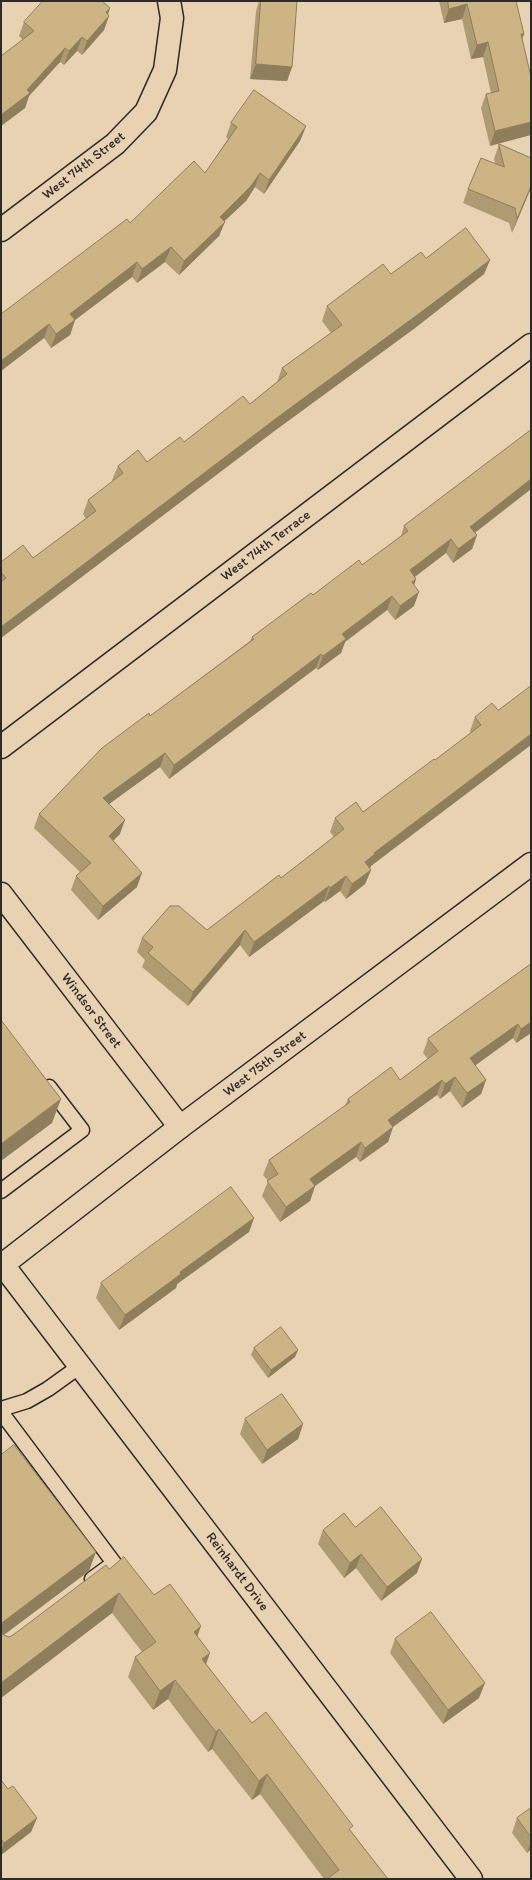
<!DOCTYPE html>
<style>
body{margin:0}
#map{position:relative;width:532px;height:1880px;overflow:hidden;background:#e9d2b2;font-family:Itim,sans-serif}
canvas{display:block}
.frame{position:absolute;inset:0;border:2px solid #2b2b2b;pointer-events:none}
</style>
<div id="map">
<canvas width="532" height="1880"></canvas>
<div class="frame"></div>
</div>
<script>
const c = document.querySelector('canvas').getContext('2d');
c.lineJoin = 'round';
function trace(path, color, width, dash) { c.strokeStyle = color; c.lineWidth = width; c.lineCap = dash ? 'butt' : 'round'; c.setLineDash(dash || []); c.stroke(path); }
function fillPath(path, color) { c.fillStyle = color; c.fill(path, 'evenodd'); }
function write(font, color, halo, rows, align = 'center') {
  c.font = font + ' Itim,sans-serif'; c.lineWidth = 3; c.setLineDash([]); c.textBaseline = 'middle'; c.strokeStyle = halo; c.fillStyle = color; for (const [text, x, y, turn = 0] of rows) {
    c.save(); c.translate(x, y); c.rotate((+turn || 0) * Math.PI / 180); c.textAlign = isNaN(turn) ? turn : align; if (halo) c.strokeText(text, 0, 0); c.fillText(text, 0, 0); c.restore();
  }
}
const service = new Path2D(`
 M 1,1191 L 82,1130 L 49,1087
 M 1,1409 L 27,1401 L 48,1389 L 80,1366
 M 1,1412 L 114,1563 L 92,1579`);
const minor = new Path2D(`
 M 1,230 L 115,144 L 146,112 L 165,70 L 172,18 L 169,1
 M 1,747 L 531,345
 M 1,894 L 180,1127
 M 3,1265 L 471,1879`);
const secondary = new Path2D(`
 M 1,1266 L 180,1127 L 531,864`);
trace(service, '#2b2b2b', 17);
trace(minor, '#2b2b2b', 25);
trace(secondary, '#2b2b2b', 25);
trace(service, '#e9d2b2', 14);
trace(minor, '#e9d2b2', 22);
trace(secondary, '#e9d2b2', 22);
fillPath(new Path2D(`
 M 259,1 L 297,1 L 292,67 L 287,81 L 250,79 L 256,11 Z
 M 439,1 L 516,1 L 524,34 L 522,39 L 531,77 L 490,146 L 481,108 L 486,94 L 491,93 L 483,57 L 471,59 L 462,19 L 444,23 Z
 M 110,8 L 108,14 L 109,16 L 104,30 L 82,55 L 77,51 L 64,65 L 60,62 L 29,96 L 25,108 L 1,126 L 1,56 L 23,40 L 19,36 L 24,22 Z
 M 231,123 L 306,126 L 300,141 L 264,194 L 255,187 L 246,201 L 224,221 L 219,236 L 179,275 L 165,262 L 137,283 L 132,277 L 75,320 L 70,335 L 51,348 L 44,338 L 1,371 L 1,314 L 130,223 L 205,173 L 228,139 L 226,137 Z
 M 499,144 L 531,158 L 531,188 L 512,233 L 509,223 L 463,203 L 468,189 L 495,163 L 494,159 Z
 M 426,258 L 490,260 L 484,274 L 415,328 L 273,432 L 1,638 L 1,562 L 33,558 L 86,519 L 83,514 L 88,500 L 113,481 L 112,480 L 118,466 L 147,462 L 184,442 L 250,404 L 277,382 L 282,368 L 331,333 L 322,321 L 327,306 L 391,274 Z
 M 531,430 L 531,489 L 475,533 L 477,535 L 472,549 L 453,563 L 446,553 L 415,577 L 416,579 L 414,585 L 414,606 L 395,620 L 387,610 L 345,642 L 341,653 L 318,670 L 316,668 L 169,779 L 160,767 L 109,804 L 120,834 L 113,840 L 137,887 L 98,920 L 71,890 L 76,876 L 80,872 L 34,828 L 39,814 L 150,716 L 250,641 L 252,637 L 313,595 L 362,565 L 401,536 L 404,526 Z
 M 498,710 L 371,866 L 370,869 L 371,870 L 365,884 L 346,899 L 340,891 L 325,902 L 324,901 L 249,957 L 240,945 L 188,1006 L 142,967 L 145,960 L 137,952 L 142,938 L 207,930 L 281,878 L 334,837 L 330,832 L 335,818 L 363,812 L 435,760 L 471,733 L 470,731 L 475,717 Z
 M 531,964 L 531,1033 L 516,1043 L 513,1038 L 475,1065 L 486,1080 L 481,1094 L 462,1108 L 450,1091 L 440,1099 L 437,1095 L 393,1127 L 388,1142 L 360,1162 L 356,1157 L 315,1186 L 310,1201 L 280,1222 L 262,1196 L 268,1181 L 263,1175 L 269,1160 L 345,1106 L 348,1099 L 400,1080 L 428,1059 L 423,1053 L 428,1039 Z
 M 254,1218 L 249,1232 L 177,1284 L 176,1288 L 119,1330 L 96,1298 L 101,1283 Z
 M 254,1348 L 298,1350 L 295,1357 L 268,1378 L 251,1355 Z
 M 245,1419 L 303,1424 L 298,1439 L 262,1464 L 240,1434 Z
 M 1,1455 L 89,1571 L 4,1635 L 9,1637 L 13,1635 L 109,1569 L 154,1595 L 197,1637 L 206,1664 L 252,1723 L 351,1831 L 388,1879 L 324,1879 L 260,1794 L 252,1800 L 212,1749 L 208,1752 L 168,1699 L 153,1710 L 128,1677 L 135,1657 L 142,1652 L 112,1613 L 1,1698 Z
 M 355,1527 L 417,1573 L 381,1601 L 356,1568 L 344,1578 L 318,1544 L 323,1530 Z
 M 395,1639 L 479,1698 L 443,1724 L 390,1653 Z
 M 1,1780 L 8,1789 L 37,1818 L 31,1832 L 1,1855 Z
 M 531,1808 L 531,1849 L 527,1853 L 512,1833 L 517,1818 Z`), '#af9b72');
fillPath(new Path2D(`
 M 467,4 L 462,19 L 444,23 L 449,9 Z
 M 110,8 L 106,20 L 109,16 L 104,30 L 82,55 L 87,41 L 106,12 Z
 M 521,34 L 524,34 L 519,48 Z
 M 82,37 L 77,51 L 64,65 L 69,51 Z
 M 488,42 L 483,57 L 471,59 L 477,45 Z
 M 65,48 L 60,62 L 29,96 L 25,108 L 1,126 L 1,115 L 27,90 Z
 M 256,64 L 292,67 L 287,81 L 250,79 Z
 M 531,122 L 531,135 L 490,146 L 495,131 Z
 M 306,126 L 300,141 L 264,194 L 269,180 Z
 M 260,173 L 255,187 L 246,201 L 214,231 L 220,217 Z
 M 531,186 L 531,188 L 512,233 L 517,219 Z
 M 225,222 L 219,236 L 179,275 L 184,261 Z
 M 171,247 L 165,262 L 137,283 L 142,269 Z
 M 490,260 L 484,274 L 415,328 L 273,432 L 1,638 L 1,627 L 278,417 Z
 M 137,262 L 132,277 L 75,320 L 70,335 L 51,348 L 56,334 L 70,314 Z
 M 49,324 L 44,338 L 1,371 L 1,361 Z
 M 531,479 L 531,489 L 465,540 L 470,527 Z
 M 477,535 L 472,549 L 453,563 L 458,549 Z
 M 451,539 L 446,553 L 405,584 L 410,570 Z
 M 416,579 L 411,593 L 412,582 Z
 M 419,592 L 414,606 L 395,620 L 400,606 Z
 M 392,596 L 387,610 L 345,642 L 341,653 L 318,670 L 323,656 L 342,634 Z
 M 321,654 L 316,668 L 169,779 L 174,765 Z
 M 531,734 L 531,745 L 371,866 L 370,868 L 359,876 L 365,862 L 374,853 Z
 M 165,753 L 160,767 L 98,812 L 103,798 Z
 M 125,820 L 120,834 L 104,850 L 109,836 Z
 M 371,870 L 365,884 L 346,899 L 352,884 Z
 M 142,873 L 137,887 L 98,920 L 103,906 Z
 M 346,876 L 340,891 L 325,902 L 330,888 Z
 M 329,886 L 324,901 L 249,957 L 254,942 Z
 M 245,930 L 240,945 L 188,1006 L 193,992 Z
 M 531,1022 L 531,1033 L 516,1043 L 521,1029 Z
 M 518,1024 L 513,1038 L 465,1073 L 470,1058 Z
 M 455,1077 L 450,1091 L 440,1099 L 445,1084 Z
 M 442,1080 L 437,1095 L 383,1134 L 388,1120 Z
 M 486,1080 L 481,1094 L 462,1108 L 467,1093 Z
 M 61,1099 L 52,1123 L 1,1161 L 1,1144 Z
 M 393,1127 L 388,1142 L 360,1162 L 365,1148 Z
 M 361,1142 L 356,1157 L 305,1193 L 310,1179 Z
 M 315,1186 L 310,1201 L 280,1222 L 286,1207 Z
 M 254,1218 L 249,1232 L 177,1284 L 176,1288 L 119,1330 L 125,1315 L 180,1272 Z
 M 298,1350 L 295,1357 L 268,1378 L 271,1370 Z
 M 303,1424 L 298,1439 L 262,1464 L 267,1450 Z
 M 96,1552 L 89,1571 L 1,1637 L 1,1626 L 3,1622 Z
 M 361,1554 L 356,1568 L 344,1578 L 350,1563 Z
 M 422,1559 L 417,1573 L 381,1601 L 387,1587 Z
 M 119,1593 L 112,1613 L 1,1698 L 1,1683 Z
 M 201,1626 L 194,1646 L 194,1632 Z
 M 210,1653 L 203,1673 L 202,1659 Z
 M 175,1680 L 168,1699 L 153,1710 L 160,1691 Z
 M 485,1683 L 479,1698 L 443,1724 L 448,1710 Z
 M 219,1729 L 212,1749 L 208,1752 L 216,1732 Z
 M 267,1774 L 260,1794 L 252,1800 L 259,1781 Z
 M 37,1818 L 31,1832 L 1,1855 L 1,1850 L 4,1843 Z
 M 531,1841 L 531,1849 L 527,1853 Z`), '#8f7e5c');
const building = new Path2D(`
 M 43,1 L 102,1 L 110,8 L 106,12 L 109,16 L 87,41 L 82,37 L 69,51 L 65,48 L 27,90 L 30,93 L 1,115 L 1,56 L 34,31 L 24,22 Z
 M 261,1 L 297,1 L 292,67 L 256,64 Z
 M 448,1 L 516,1 L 524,34 L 521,34 L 531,77 L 531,122 L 495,131 L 486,94 L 499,91 L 488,42 L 477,45 L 467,4 L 449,9 Z
 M 254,90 L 306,126 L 269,180 L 260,173 L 251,186 L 220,217 L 225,222 L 184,261 L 171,247 L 142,269 L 137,262 L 70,314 L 75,320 L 56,334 L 49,324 L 1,361 L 1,314 L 127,219 L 130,223 L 194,161 L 205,173 L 237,127 L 231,123 Z
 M 499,144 L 531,158 L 531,186 L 517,219 L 515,208 L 468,189 L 481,158 L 504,167 Z
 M 466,228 L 490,260 L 420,313 L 278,417 L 1,627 L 1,582 L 6,578 L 1,572 L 1,562 L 23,545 L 33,558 L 96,511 L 88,500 L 123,473 L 118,466 L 138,450 L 147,462 L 180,437 L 184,442 L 243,396 L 250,404 L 287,374 L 282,368 L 342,325 L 327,306 L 383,264 L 391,274 L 421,252 L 426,258 Z
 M 531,430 L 531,479 L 470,527 L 477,535 L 458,549 L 451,539 L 410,570 L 416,579 L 412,582 L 419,592 L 400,606 L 392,596 L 342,634 L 346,639 L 323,656 L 321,654 L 174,765 L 165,753 L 103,798 L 125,820 L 109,836 L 142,873 L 103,906 L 76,876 L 91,863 L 39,814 L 102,748 L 149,713 L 150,716 L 254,639 L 252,637 L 311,593 L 313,595 L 359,560 L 362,565 L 408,531 L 404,526 Z
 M 531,686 L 531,734 L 374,853 L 375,854 L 365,862 L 371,870 L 352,884 L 346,876 L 330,888 L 329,886 L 254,942 L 245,930 L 193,992 L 148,953 L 153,947 L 142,938 L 170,906 L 179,906 L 207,930 L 279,875 L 281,878 L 344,829 L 335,818 L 356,802 L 363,812 L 434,759 L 435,760 L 481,725 L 475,717 L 492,703 L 498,710 Z
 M 531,964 L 531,1022 L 521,1029 L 518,1024 L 470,1058 L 486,1080 L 467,1093 L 455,1077 L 445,1084 L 442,1080 L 388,1120 L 393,1127 L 365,1148 L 361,1142 L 310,1179 L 315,1186 L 286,1207 L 267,1181 L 278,1174 L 269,1160 L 350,1102 L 348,1099 L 391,1067 L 400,1080 L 438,1051 L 428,1039 Z
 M 1,1020 L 61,1099 L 1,1144 Z
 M 231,1187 L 254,1218 L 180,1272 L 181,1274 L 125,1315 L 101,1283 Z
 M 281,1327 L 298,1350 L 271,1370 L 254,1348 Z
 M 282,1394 L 303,1424 L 267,1450 L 245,1419 Z
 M 14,1445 L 96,1552 L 3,1622 L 1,1626 L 1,1455 Z
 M 381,1507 L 422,1559 L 387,1587 L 361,1554 L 350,1563 L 323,1530 L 344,1513 L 355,1527 Z
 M 124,1557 L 154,1595 L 170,1584 L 201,1626 L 194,1632 L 210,1653 L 202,1659 L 252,1723 L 266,1712 L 353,1826 L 349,1829 L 388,1879 L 327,1879 L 339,1870 L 267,1774 L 259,1781 L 219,1729 L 216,1732 L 175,1680 L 160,1691 L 135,1657 L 156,1642 L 119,1593 L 1,1683 L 1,1632 L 2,1634 L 9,1637 L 13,1635 L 106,1565 L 109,1569 Z
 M 431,1612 L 485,1683 L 448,1710 L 395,1639 Z
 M 1,1780 L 8,1789 L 13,1786 L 37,1818 L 4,1843 L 1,1839 Z
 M 531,1808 L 531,1837 L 517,1818 Z`);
fillPath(building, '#ccb484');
trace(building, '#8f7e5c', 1);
write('14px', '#2b2b2b', '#e9d2b2', [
 ["West 74th Street",84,166,-38],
 ["West 74th Terrace",266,546,-37],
 ["Windsor Street",91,1011,53],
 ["West 75th Street",265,1064,-37],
 ["Reinhardt Drive",237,1572,53]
]);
</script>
